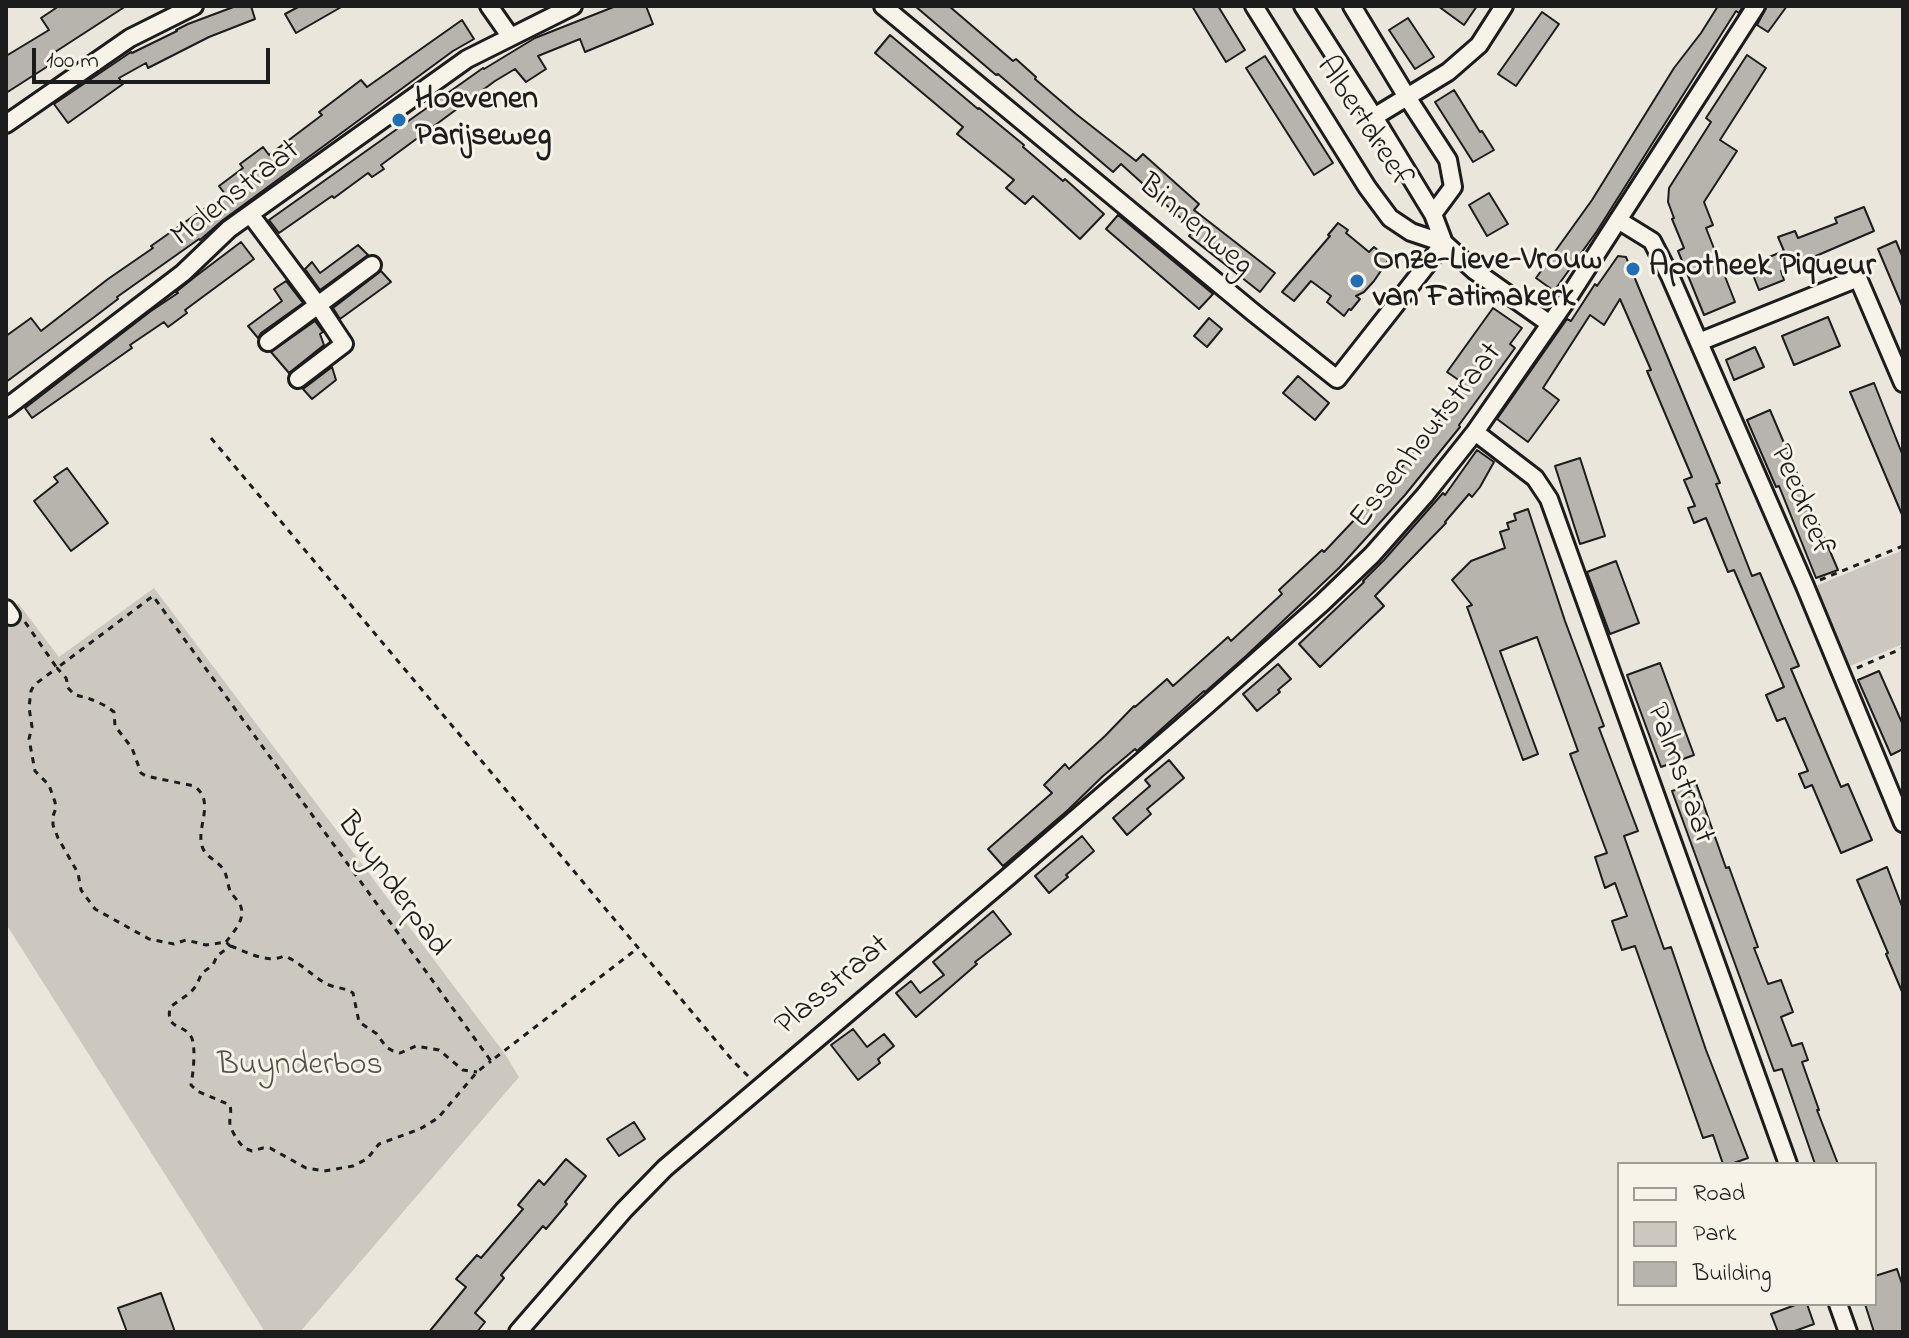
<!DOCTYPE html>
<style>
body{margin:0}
#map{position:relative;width:1909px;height:1338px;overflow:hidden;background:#eae6dc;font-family:"Indie Flower",sans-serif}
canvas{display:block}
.frame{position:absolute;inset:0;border:8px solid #1c1c1c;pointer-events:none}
.legend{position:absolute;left:1617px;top:1162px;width:260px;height:144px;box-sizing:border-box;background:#f7f3e8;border:2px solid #9f9d96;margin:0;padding:10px 14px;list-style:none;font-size:24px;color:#1c1c1c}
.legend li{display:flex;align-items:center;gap:16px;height:40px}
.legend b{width:40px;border:2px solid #9f9d96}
.scale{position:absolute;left:32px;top:48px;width:238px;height:36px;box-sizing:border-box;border:4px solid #1c1c1c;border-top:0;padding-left:10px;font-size:24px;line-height:28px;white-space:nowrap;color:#1c1c1c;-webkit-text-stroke:6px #f7f3e8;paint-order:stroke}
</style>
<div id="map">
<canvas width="1909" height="1338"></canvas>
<div class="frame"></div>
<ul class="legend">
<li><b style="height:10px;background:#f7f3e8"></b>Road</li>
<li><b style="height:22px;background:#ccc8c0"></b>Park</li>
<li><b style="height:22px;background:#b6b4ac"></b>Building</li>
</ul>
<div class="scale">100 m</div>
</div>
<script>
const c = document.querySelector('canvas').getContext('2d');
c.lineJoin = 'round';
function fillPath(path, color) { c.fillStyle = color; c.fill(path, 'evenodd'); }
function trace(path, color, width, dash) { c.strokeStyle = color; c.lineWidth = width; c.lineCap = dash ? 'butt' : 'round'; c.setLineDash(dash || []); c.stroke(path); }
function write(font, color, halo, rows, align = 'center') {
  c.font = font + ' "Indie Flower",sans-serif'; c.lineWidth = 6; c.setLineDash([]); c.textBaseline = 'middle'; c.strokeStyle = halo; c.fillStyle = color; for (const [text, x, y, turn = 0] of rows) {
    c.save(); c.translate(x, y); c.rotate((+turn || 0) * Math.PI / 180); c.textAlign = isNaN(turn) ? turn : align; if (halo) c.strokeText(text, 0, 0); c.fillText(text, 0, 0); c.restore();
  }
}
fillPath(new Path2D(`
 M 1903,550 L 1903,644 L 1845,668 L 1811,588 Z
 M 154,588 L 505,1054 L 519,1077 L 300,1332 L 265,1332 L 6,924 L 6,613 L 18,603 L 59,657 Z`), '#ccc8c0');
const building = new Path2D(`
 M 59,6 L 126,6 L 52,54 L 56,61 L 6,93 L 6,56 L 49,30 L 41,18 Z
 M 236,6 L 251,6 L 255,19 L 209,37 L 148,68 L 146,63 L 119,78 L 123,84 L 68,123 L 54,104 L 131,52 L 132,53 L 177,31 L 176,30 L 188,24 Z
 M 300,6 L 343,6 L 296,33 L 285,14 Z
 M 616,6 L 646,6 L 653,24 L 585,52 L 580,39 L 538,56 L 546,69 L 526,82 L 515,69 L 495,81 L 381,165 L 384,169 L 372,177 L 368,173 L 334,198 L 332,196 L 279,233 L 269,220 L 483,68 L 484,69 L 535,38 Z
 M 915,6 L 949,6 L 1013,61 L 1016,59 L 1036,77 L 1035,79 L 1076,114 L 1136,161 L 1143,154 L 1199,204 L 1194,210 L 1275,273 L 1260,292 L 1189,236 L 1194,230 L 1121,164 L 1113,172 L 998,74 L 996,75 Z
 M 1192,6 L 1218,6 L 1245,50 L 1226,62 Z
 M 1438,6 L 1477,6 L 1464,25 Z
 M 1718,6 L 1743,6 L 1739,13 L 1736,11 L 1597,231 L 1554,291 L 1536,278 L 1592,200 L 1674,68 L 1701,33 Z
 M 1767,6 L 1787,6 L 1768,32 L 1757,25 Z
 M 1542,12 L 1559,24 L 1516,86 L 1498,74 Z
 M 1408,18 L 1434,57 L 1415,69 L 1389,30 Z
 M 462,20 L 474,39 L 453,51 L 223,220 L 200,240 L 199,239 L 117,297 L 118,299 L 93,318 L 6,382 L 6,336 L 31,318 L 41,331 L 108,279 L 153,248 L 151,246 L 225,194 L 219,186 L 243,168 L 240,164 L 263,147 L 269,155 L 322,115 L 319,112 L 361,80 L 367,87 Z
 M 890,35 L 978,109 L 979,108 L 1024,145 L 1023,147 L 1063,181 L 1065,179 L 1104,214 L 1080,239 L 1033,196 L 1025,204 L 1006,188 L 1014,180 L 957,134 L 963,127 L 875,53 Z
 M 1747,55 L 1766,68 L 1720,140 L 1737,151 L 1704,202 L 1713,225 L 1706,228 L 1735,302 L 1704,315 L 1678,251 L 1684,248 L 1672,219 L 1674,218 L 1668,202 L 1669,188 L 1711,122 L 1706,118 Z
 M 1265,56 L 1333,163 L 1314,175 L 1246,68 Z
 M 1454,90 L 1480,132 L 1482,131 L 1494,150 L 1473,162 L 1435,102 Z
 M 1489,193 L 1508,224 L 1487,236 L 1469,205 Z
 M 1864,207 L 1874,231 L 1781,271 L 1784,280 L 1759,290 L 1749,265 L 1784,251 L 1778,237 L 1795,231 L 1798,238 L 1837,223 L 1835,218 Z
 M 1118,215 L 1213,294 L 1199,309 L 1106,229 Z
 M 1338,223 L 1348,230 L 1346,233 L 1369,252 L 1374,247 L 1389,259 L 1374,281 L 1364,292 L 1356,296 L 1360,299 L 1351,310 L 1349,309 L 1344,316 L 1327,302 L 1331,296 L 1311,281 L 1294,301 L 1282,292 L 1330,236 L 1328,235 Z
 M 1896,241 L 1903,258 L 1903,308 L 1878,249 Z
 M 241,242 L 254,259 L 185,310 L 187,313 L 168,327 L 164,322 L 130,345 L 132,348 L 32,418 L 25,408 L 151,311 L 178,293 L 176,292 L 196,276 Z
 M 358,245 L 368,255 L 320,290 L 305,269 L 312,262 L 320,273 Z
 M 1618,256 L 1626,257 L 1720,483 L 1716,484 L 1752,576 L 1760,573 L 1799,666 L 1791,669 L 1841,787 L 1848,784 L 1872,840 L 1841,853 L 1812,785 L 1805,788 L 1799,774 L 1808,771 L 1785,718 L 1777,721 L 1766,695 L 1784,687 L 1734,570 L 1728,572 L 1706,518 L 1694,523 L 1688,508 L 1695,506 L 1684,480 L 1692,477 L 1647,371 L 1651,370 L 1620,299 L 1604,325 L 1590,315 L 1543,388 L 1559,400 L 1528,442 L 1497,419 L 1567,319 L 1571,321 L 1595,284 L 1597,286 Z
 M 381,271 L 391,282 L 340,319 L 333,308 Z
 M 286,281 L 303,303 L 261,333 L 258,338 L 248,326 L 282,301 L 274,289 Z
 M 1493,308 L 1522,328 L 1510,344 L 1515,348 L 1459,425 L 1460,427 L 1405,495 L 1339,568 L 1246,656 L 1205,692 L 1204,691 L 1137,751 L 1135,749 L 1103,776 L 1068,810 L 1003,866 L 988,849 L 1052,793 L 1044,785 L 1065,764 L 1069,769 L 1105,736 L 1134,706 L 1135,707 L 1167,679 L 1173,686 L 1228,637 L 1231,641 L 1282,594 L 1279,590 L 1322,550 L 1324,552 L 1390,482 L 1449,408 L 1446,406 L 1463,383 L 1447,372 Z
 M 1828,317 L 1840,346 L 1794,365 L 1782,336 Z
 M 1209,318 L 1222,329 L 1207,347 L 1194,336 Z
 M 315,321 L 323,332 L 320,334 L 324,345 L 289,373 L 271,352 Z
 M 1755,347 L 1764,367 L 1734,380 L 1726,360 Z
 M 332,367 L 336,380 L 312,399 L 303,389 Z
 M 1298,376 L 1329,403 L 1315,420 L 1283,393 Z
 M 1874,383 L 1903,456 L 1903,517 L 1850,392 Z
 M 1770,410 L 1838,570 L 1816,578 L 1779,486 L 1776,487 L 1747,420 Z
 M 1477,450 L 1494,462 L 1480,487 L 1472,497 L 1469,494 L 1445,522 L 1446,523 L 1375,596 L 1384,606 L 1320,667 L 1299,644 L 1364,582 L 1363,581 L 1384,560 L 1443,493 L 1445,495 Z
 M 1580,458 L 1605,536 L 1580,544 L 1555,466 Z
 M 67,468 L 108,523 L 71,551 L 34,501 L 58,482 L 54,477 Z
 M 1528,509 L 1565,621 L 1604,726 L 1599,728 L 1638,831 L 1624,836 L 1664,949 L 1671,947 L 1706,1050 L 1748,1158 L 1731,1164 L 1723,1164 L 1713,1135 L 1703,1138 L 1635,946 L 1622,950 L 1612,921 L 1627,916 L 1615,883 L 1605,888 L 1595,857 L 1607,853 L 1570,754 L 1578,751 L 1537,637 L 1500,651 L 1538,754 L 1523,760 L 1467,607 L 1472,605 L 1452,580 L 1471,561 L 1505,548 L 1500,532 L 1509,529 L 1507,523 L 1516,520 L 1514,514 Z
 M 1616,561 L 1639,623 L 1610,634 L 1587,572 Z
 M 1660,663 L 1694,755 L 1661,767 L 1627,675 Z
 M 1278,664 L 1291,679 L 1278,690 L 1280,692 L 1257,711 L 1243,694 Z
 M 1879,671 L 1903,725 L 1903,749 L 1891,755 L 1858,680 Z
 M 1169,760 L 1184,778 L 1147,809 L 1151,814 L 1127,835 L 1113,818 L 1150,786 L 1145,780 Z
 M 1696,783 L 1726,868 L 1729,867 L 1758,947 L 1754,948 L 1768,984 L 1781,980 L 1793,1012 L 1781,1017 L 1792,1046 L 1802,1043 L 1808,1060 L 1802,1062 L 1819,1110 L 1817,1110 L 1838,1164 L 1815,1164 L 1782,1069 L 1774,1071 L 1672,791 Z
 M 1082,836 L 1094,851 L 1066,875 L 1068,877 L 1049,893 L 1035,876 Z
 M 1887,867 L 1903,909 L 1903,994 L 1886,954 L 1888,953 L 1857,880 Z
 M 993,911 L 1011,934 L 975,962 L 977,964 L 916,1017 L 896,993 L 911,981 L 920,993 L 944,975 L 933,962 Z
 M 853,1029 L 867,1047 L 884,1034 L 894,1046 L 878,1059 L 880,1063 L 858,1080 L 831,1045 Z
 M 634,1122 L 645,1139 L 619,1156 L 607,1139 Z
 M 566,1159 L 586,1176 L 565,1202 L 567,1204 L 557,1216 L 546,1229 L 543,1226 L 501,1275 L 504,1278 L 475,1313 L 485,1322 L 477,1332 L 429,1332 L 466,1287 L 456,1279 L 477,1255 L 481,1258 L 523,1209 L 518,1205 L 539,1180 L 544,1185 Z
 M 1897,1269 L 1903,1287 L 1903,1332 L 1874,1332 L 1865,1304 L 1875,1304 L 1875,1276 Z
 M 161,1293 L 175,1332 L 127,1332 L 118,1308 Z
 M 1798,1304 L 1807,1304 L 1814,1324 L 1792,1332 L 1778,1332 L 1771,1314 Z`);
fillPath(building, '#b6b4ac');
trace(building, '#1c1c1c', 2);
const minor = new Path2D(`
 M 489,6 L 510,36
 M 883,6 L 1254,313 L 1337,379 L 1444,243
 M 1254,6 L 1367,187 L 1390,218 L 1411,232 L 1444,243 L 1475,271 L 1550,324
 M 1303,6 L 1374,117 L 1433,214 L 1444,243
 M 1352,6 L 1407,97 L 1448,160 L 1453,187 L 1433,214
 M 1374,117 L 1448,72 L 1479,45 L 1504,6
 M 6,124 L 130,38 L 194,6
 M 250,214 L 318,305 L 344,344 L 298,379
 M 1618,220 L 1652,241 L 1670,276 L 1805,586 L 1903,823
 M 268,342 L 372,265
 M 1699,342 L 1858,278 L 1903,383
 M 6,408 L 183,273 L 229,229 L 467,59 L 573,6
 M 1475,432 L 1535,478 L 1549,499 L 1788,1164
 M 6,609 L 11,616
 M 1838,1304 L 1848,1332
 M 518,1332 L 624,1210 L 665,1168 L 1008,877 L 1207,705 L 1322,603 L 1372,555 L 1425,495 L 1475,432 L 1564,304 L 1756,6`);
trace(minor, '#1c1c1c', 22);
trace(new Path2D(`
 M 211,438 L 733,1061 L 748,1076
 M 1820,580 L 1903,546
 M 25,622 L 57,668 L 153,596 L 491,1061 L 638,948
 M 1857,668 L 1903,648
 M 226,942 C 234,931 248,917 239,903 C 238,901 232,894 231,893 C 227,885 228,876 223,869 C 217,860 205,857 202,846 C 196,827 216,801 194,786 L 146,776 L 141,773 L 132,748 L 115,726 L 114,712 C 107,706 98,702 90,699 C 83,696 76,697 71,691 C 64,684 69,687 66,678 C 64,676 59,670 57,668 L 34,685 L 31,691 L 29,707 L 32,727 L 29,739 L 35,771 L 49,785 L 55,802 L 56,808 L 53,816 L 53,825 L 58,838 L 78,873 L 81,890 L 95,909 L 149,939 L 174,944 L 186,940 L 206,945 L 226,942 L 230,946 L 217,956 L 213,965 L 202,973 L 196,986 L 190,993 L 170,1007 C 166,1030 181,1023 190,1035 C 197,1043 193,1074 191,1085 L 197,1091 L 230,1105 C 232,1113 229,1117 230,1124 C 232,1133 238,1141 244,1148 L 252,1151 L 263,1148 L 270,1148 L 306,1168 L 324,1171 L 353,1166 L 367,1159 L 379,1144 L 420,1129 L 438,1118 L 477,1072 L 491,1061
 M 231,946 C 246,952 268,964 284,956 C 301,962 312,977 329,985 C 337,988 345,988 353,993 L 359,1022 L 377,1034 L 386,1047 L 393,1051 L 400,1053 L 416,1046 L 439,1050 L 463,1070 L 477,1072`), '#1c1c1c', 3, [6, 6]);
trace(minor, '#f7f3e8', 16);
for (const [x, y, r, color] of [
 [399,120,8,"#1f6fb2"],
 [1633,269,8,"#1f6fb2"],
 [1357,281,8,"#1f6fb2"]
]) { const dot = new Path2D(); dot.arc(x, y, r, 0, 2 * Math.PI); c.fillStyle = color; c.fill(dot); trace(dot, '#f7f3e8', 3); }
write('bold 32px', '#1c1c1c', '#f7f3e8', [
 ["Hoevenen",415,102],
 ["Parijseweg",415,139],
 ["Onze-Lieve-Vrouw",1373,263],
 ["van Fatimakerk",1373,300],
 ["Apotheek Piqueur",1649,269]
], 'left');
write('32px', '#1c1c1c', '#f7f3e8', [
 ["Albertdreef",1362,123,57],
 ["Molenstraat",237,195,-38],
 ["Binnenweg",1194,227,40],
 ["Essenhoutstraat",1428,437,-52],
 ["Peedreef",1799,501,67],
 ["Palmstraat",1678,774,70],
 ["Buynderpad",391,886,54],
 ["Plasstraat",834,987,-40]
]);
write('32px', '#51504d', '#f7f3e8', [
 ["Buynderbos",300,1068]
]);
</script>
